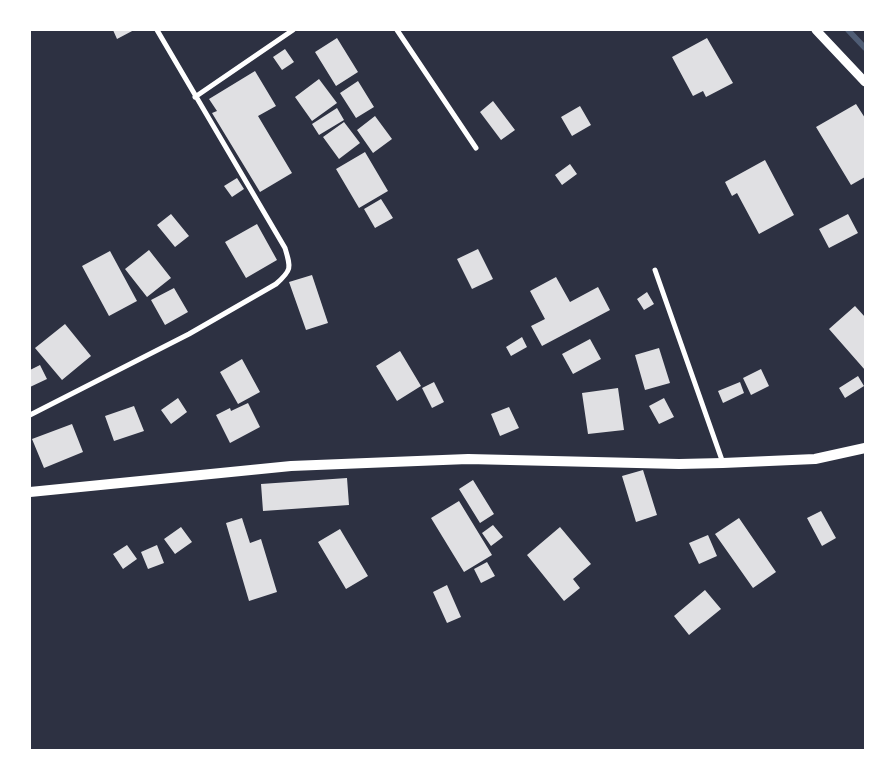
<!DOCTYPE html>
<style>
body{margin:0}
#map{position:relative;width:895px;height:780px;overflow:hidden;background:#2d3142;font-family:Cabin,sans-serif}
canvas{display:block}
.frame{position:absolute;inset:0;border:31px solid #fff;pointer-events:none}
</style>
<div id="map">
<canvas width="895" height="780"></canvas>
<div class="frame"></div>
</div>
<script>
const c = document.querySelector('canvas').getContext('2d');
c.lineJoin = 'round';
function trace(path, color, width, dash) { c.strokeStyle = color; c.lineWidth = width; c.lineCap = dash ? 'butt' : 'round'; c.setLineDash(dash || []); c.stroke(path); }
function fillPath(path, color) { c.fillStyle = color; c.fill(path, 'evenodd'); }
trace(new Path2D(`
 M 848,30 L 865,48`), '#4f5d75', 5.5);
fillPath(new Path2D(`
 M 113,30 L 134,30 L 117,39 Z
 M 337,38 L 358,72 L 336,86 L 315,52 Z
 M 707,38 L 733,83 L 706,97 L 703,91 L 693,96 L 672,57 Z
 M 285,49 L 294,62 L 282,70 L 273,57 Z
 M 255,71 L 276,106 L 258,116 L 292,173 L 260,192 L 212,113 L 217,111 L 209,99 Z
 M 319,79 L 337,103 L 312,121 L 295,97 Z
 M 358,81 L 374,107 L 356,118 L 340,93 Z
 M 493,101 L 515,130 L 501,140 L 480,112 Z
 M 856,104 L 865,118 L 865,177 L 851,185 L 816,127 Z
 M 580,106 L 591,125 L 572,136 L 561,117 Z
 M 337,108 L 344,120 L 319,135 L 312,124 Z
 M 375,116 L 392,139 L 373,153 L 357,130 Z
 M 344,122 L 360,143 L 339,159 L 323,137 Z
 M 365,152 L 388,191 L 359,208 L 336,169 Z
 M 765,160 L 794,215 L 759,234 L 737,193 L 732,196 L 725,182 Z
 M 570,164 L 577,174 L 562,185 L 555,175 Z
 M 237,178 L 244,189 L 232,197 L 224,186 Z
 M 381,199 L 393,218 L 375,228 L 364,209 Z
 M 171,214 L 189,236 L 175,247 L 157,225 Z
 M 848,214 L 858,233 L 829,248 L 819,229 Z
 M 257,224 L 277,260 L 246,278 L 225,242 Z
 M 478,249 L 493,279 L 472,289 L 457,259 Z
 M 149,250 L 171,278 L 147,297 L 125,269 Z
 M 110,251 L 137,301 L 109,316 L 82,266 Z
 M 312,275 L 328,323 L 306,330 L 289,282 Z
 M 556,277 L 570,302 L 598,287 L 610,310 L 542,346 L 531,326 L 545,319 L 530,291 Z
 M 174,288 L 188,312 L 165,325 L 151,300 Z
 M 647,292 L 654,304 L 644,310 L 637,299 Z
 M 855,306 L 865,317 L 865,370 L 829,329 Z
 M 65,324 L 91,356 L 62,380 L 35,348 Z
 M 522,337 L 527,347 L 511,356 L 506,347 Z
 M 590,339 L 601,359 L 573,374 L 562,354 Z
 M 659,348 L 670,383 L 645,390 L 635,355 Z
 M 400,351 L 421,386 L 397,401 L 376,366 Z
 M 242,359 L 260,392 L 238,404 L 220,372 Z
 M 40,365 L 47,379 L 30,387 L 30,370 Z
 M 761,369 L 769,386 L 751,395 L 743,378 Z
 M 858,376 L 864,386 L 845,398 L 839,388 Z
 M 434,382 L 444,402 L 432,408 L 422,388 Z
 M 740,382 L 744,393 L 723,403 L 718,391 Z
 M 618,388 L 624,430 L 588,434 L 582,393 Z
 M 178,398 L 187,412 L 171,424 L 161,410 Z
 M 664,398 L 674,417 L 659,424 L 649,406 Z
 M 248,403 L 260,427 L 230,443 L 216,415 L 230,408 L 231,411 Z
 M 134,406 L 144,431 L 114,441 L 105,416 Z
 M 509,407 L 519,428 L 500,436 L 491,414 Z
 M 72,424 L 83,452 L 44,468 L 32,439 Z
 M 643,470 L 657,515 L 636,522 L 622,476 Z
 M 347,478 L 349,505 L 263,511 L 261,484 Z
 M 473,480 L 494,514 L 480,523 L 459,489 Z
 M 459,501 L 492,555 L 464,572 L 431,518 Z
 M 821,511 L 836,538 L 822,546 L 807,518 Z
 M 242,518 L 250,543 L 261,539 L 277,592 L 249,601 L 226,523 Z
 M 739,518 L 776,572 L 753,588 L 715,534 Z
 M 493,525 L 503,537 L 491,546 L 482,533 Z
 M 181,527 L 192,542 L 175,554 L 164,539 Z
 M 560,527 L 591,564 L 573,579 L 580,588 L 564,601 L 527,555 Z
 M 340,529 L 368,576 L 346,589 L 318,542 Z
 M 708,535 L 717,556 L 699,564 L 689,543 Z
 M 127,545 L 137,559 L 123,569 L 113,554 Z
 M 157,545 L 164,563 L 148,569 L 141,552 Z
 M 487,562 L 495,576 L 481,583 L 474,569 Z
 M 447,585 L 461,617 L 447,623 L 433,592 Z
 M 705,590 L 721,609 L 689,635 L 674,616 Z`), '#e0e0e3');
trace(new Path2D(`
 M 397,30 L 476,148
 M 195,97 L 293,30
 M 655,270 L 723,463
 M 30,415 L 189,334 L 276,284 C 292,270 291,268 285,248 L 157,30`), '#fff', 5);
trace(new Path2D(`
 M 816,30 L 865,82`), '#fff', 9);
trace(new Path2D(`
 M 30,492 L 291,466 L 468,459 L 679,464 L 723,463 L 815,459 L 865,448`), '#fff', 10);
</script>
